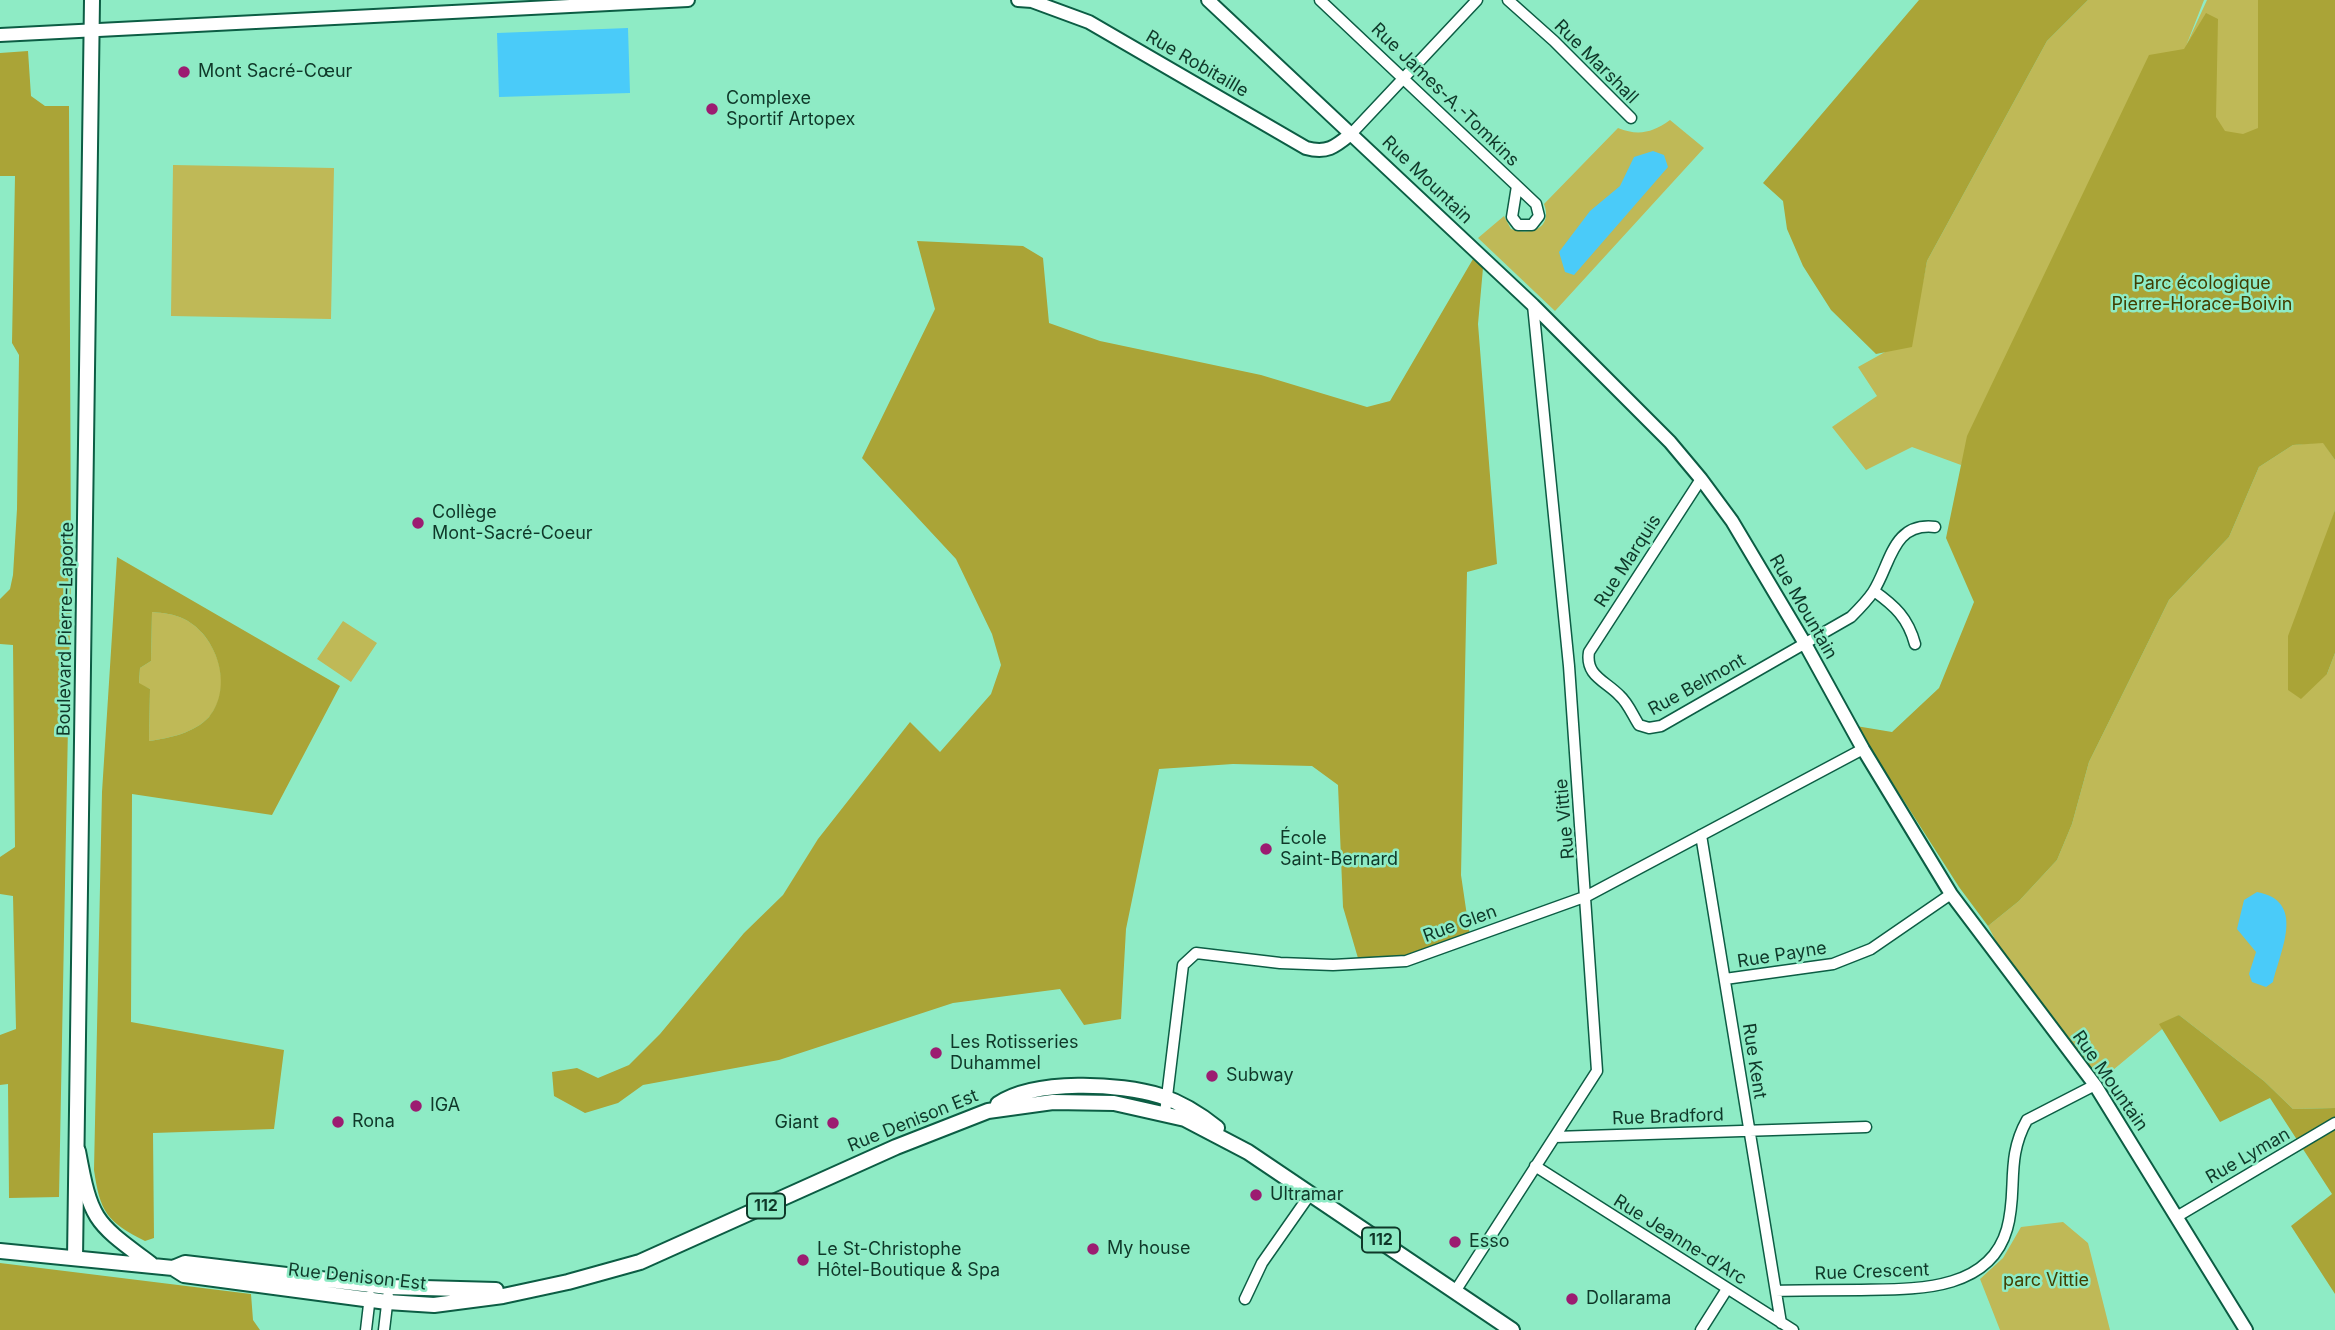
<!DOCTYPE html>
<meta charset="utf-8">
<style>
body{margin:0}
canvas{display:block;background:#8eebc5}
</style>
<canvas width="2335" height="1330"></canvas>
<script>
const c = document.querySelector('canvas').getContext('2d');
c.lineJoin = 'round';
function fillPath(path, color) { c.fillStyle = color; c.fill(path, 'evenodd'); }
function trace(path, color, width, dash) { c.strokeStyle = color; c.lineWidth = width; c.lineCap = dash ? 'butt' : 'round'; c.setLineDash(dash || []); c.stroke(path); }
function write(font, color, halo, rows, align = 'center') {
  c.font = font + ' Inter,sans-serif'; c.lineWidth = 5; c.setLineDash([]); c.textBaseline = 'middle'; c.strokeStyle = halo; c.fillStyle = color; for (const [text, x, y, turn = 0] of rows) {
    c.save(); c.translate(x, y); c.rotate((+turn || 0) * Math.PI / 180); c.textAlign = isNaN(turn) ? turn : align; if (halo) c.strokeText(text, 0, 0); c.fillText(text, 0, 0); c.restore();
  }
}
fillPath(new Path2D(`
 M 2088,0 L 2204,0 L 2186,46 L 2207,0 L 2335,0 L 2335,415 L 1964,458 L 1961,465 L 1912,447 L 1866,470 L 1832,427 L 1877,396 L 1858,367 L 1912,337 L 1927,261 L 2047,41 Z
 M 1670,120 L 1704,148 L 1555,311 L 1478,238 L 1504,216 L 1511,229 C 1531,236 1553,228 1544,204 L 1618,128 C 1638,136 1652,133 1670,120 Z
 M 173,165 L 334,168 L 331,319 L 171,316 Z
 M 2323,442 L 2335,460 L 2335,510 L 2327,538 L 2327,674 L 2335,653 L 2335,1108 L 2293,1109 L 2264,1081 L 2179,1015 L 2095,1085 L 2019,985 L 1988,926 L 2019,901 L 2057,860 L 2072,824 L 2089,762 L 2169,600 L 2229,537 L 2259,467 L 2293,445 Z
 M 152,612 C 163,613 174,614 184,619 C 217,635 235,688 209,717 C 194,733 170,738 149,741 L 150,689 L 139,684 L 140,668 L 151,661 Z
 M 343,621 L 377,643 L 351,682 L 317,659 Z
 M 2063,1222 L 2088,1243 L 2110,1330 L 2000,1330 L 1980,1279 L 2003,1258 L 2021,1227 Z`), '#bfb957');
fillPath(new Path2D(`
 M 1919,0 L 2088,0 L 2047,41 L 1927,261 L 1912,347 L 1876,354 L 1831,310 L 1803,266 L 1787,229 L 1783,201 L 1763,183 Z
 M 2258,0 L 2335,0 L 2335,460 L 2323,443 L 2293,445 L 2259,467 L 2229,537 L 2169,600 L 2089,762 L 2072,824 L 2057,860 L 2019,901 L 1988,926 L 1959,887 L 1856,726 L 1892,732 L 1939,688 L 1974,602 L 1946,538 L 1967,436 L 2149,55 L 2184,49 L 2206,13 L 2218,19 L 2216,117 L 2225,131 L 2243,134 L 2258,128 Z
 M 28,51 L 31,96 L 45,106 L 69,106 L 71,569 L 59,1197 L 9,1198 L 8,1084 L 0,1085 L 0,1035 L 16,1029 L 13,896 L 0,894 L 0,857 L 15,847 L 13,645 L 0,644 L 0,599 L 10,589 L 13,575 L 17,509 L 19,355 L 12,343 L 15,176 L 0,176 L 0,53 Z
 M 917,241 L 1023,246 L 1043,258 L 1049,323 L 1100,341 L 1261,375 L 1367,407 L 1390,401 L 1473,259 L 1483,268 L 1478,324 L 1497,564 L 1467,572 L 1461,875 L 1471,943 L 1439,952 L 1360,965 L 1343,907 L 1338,785 L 1312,766 L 1233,764 L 1159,769 L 1126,929 L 1121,1019 L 1084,1025 L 1060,989 L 953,1003 L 779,1060 L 643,1085 L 618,1103 L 585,1113 L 554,1096 L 552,1072 L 577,1068 L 598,1078 L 629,1065 L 660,1034 L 744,933 L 783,895 L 818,839 L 910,722 L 940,752 L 991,694 L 1001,665 L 992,634 L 956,559 L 862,458 L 935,309 Z
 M 2335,510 L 2335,653 L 2327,674 L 2301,699 L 2288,690 L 2288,636 Z
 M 117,557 L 340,686 L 272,815 L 132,794 L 131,1022 L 284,1050 L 274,1129 L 153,1133 L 154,1238 L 145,1241 C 107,1222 100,1212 94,1170 L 102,792 ZM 152,612 C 163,613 174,614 184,619 C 217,635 234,687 209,717 C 194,733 170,738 149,741 L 150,689 L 139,683 L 140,668 L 151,661 Z
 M 2179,1015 L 2264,1081 L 2293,1109 L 2335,1108 L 2335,1294 L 2291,1226 L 2332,1194 L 2270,1098 L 2220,1122 L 2159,1024 Z
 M 0,1263 L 251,1294 L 253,1320 L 260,1330 L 0,1330 Z`), '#aaa437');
fillPath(new Path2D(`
 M 628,28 L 630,93 L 499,97 L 497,33 Z
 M 1653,151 L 1664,155 L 1668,167 L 1574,275 L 1565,272 L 1559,252 L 1590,211 L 1620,186 L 1634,157 Z
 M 2257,892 C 2306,901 2281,949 2273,982 L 2266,987 L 2252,982 L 2249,974 L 2256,952 L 2237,929 L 2244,900 Z`), '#4acbf9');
const minor = new Path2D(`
 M 1320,0 L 1517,186 L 1536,204 L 1539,216 L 1532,225 L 1518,225 L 1512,217 L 1517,186
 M 1508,0 L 1554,41 L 1631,118
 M 1352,133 L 1477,0
 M 1701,479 L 1589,652 C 1585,676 1606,681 1620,696 C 1628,703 1633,716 1639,725 L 1649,728 L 1661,726 L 1851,617 C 1859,609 1867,601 1873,592 C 1891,564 1892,522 1935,527
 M 1874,591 C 1895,606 1908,618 1915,644
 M 1701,835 L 1781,1323
 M 1725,979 L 1833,964 L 1871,949 L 1951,894
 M 1165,1113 L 1183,965 L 1196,953 L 1280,963 L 1333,965 L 1406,961 L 1587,896 L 1863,749
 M 1555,1137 L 1866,1127
 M 1535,1166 L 1793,1330
 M 2178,1216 L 2335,1123
 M 1456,1290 L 1597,1071 L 1569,666 L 1533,305
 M 1776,1291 C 1804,1290 1833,1290 1861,1290 C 1914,1289 1989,1292 2007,1229 C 2018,1191 2005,1159 2027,1120 L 2095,1085
 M 1245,1299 L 1262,1263 L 1311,1193
 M 366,1330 L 370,1296
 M 384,1330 L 388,1296
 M 1701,1330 L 1727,1289`);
const tertiary = new Path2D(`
 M 1018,0 L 1032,1 L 1089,22 L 1306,148 C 1328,154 1336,146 1352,133
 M 1208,0 L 1533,305 L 1670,442 L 1701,479 L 1732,521 L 1804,642 L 1863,749 L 1951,894 L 2095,1085 L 2246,1330
 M 0,35 L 688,0`);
const secondary = new Path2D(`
 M 75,1258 L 92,0`);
const primary = new Path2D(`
 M 998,1104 C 1035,1079 1120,1083 1161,1096 C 1182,1103 1201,1115 1217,1128
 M 78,1151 C 91,1222 95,1222 151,1264
 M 0,1251 L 173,1268 L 184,1275 L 387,1302 L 434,1305 L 503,1296 L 568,1282 L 640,1262 L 896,1147 L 988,1111 L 1053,1102 L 1114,1103 L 1185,1119 L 1248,1152 L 1512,1330
 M 173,1268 L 185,1263 L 388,1287 L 496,1290`);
trace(minor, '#0c5d44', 13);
trace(tertiary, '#0c5d44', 16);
trace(secondary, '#0c5d44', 18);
trace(primary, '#0c5d44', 18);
trace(minor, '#fff', 10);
trace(tertiary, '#fff', 12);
trace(secondary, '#fff', 14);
trace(primary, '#fff', 14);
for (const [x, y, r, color] of [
 [184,72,7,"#9c1c71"],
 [712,109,7,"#9c1c71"],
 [418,523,7,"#9c1c71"],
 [1266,849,7,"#9c1c71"],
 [936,1053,7,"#9c1c71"],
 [1212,1076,7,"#9c1c71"],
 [416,1106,7,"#9c1c71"],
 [338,1122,7,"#9c1c71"],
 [833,1123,7,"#9c1c71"],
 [1256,1195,7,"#9c1c71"],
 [1455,1242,7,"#9c1c71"],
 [1093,1249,7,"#9c1c71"],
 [803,1260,7,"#9c1c71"],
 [1572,1299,7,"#9c1c71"]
]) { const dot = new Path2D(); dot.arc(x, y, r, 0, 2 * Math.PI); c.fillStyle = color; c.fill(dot); trace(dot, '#8eebc5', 2.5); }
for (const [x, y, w] of [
 [766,1206,38],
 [1381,1240,38]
]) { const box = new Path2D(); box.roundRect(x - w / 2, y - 12.5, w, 25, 5); c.fillStyle = '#8eebc5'; c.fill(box); trace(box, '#0f3829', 2); }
write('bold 16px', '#0f3829', null, [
 ["112",766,1206],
 ["112",1381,1240]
]);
write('18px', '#0f3829', '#8eebc5', [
 ["Rue Marshall",1596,62,45],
 ["Rue Robitaille",1197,64,30],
 ["Rue James-A.-Tomkins",1445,95,44],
 ["Rue Mountain",1427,180,44],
 ["Rue Marquis",1628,561,-57],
 ["Rue Mountain",1803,607,60],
 ["Boulevard Pierre-Laporte",66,629,-89],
 ["Rue Belmont",1697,685,-29],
 ["Rue Vittie",1565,819,-95],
 ["Rue Glen",1460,924,-20],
 ["Rue Payne",1782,955,-9],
 ["Rue Kent",1754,1061,81],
 ["Rue Mountain",2110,1081,55],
 ["Rue Bradford",1668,1117,-2],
 ["Rue Denison Est",913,1121,-22],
 ["Rue Lyman",2248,1156,-30],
 ["Rue Jeanne-d'Arc",1680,1240,32],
 ["Rue Crescent",1872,1272,-2],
 ["Rue Denison Est",357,1277,6]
]);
write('18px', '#0f3829', '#8eebc5', [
 ["Mont Sacré-Cœur",198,72],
 ["Complexe",726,99],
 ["Sportif Artopex",726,120],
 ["Collège",432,513],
 ["Mont-Sacré-Coeur",432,534],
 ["École",1280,839],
 ["Saint-Bernard",1280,860],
 ["Les Rotisseries",950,1043],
 ["Duhammel",950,1064],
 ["Subway",1226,1076],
 ["IGA",430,1106],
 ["Rona",352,1122],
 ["Giant",819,1123,"right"],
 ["Ultramar",1270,1195],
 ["Esso",1469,1242],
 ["My house",1107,1249],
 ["Le St-Christophe",817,1250],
 ["Hôtel-Boutique & Spa",817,1271],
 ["Dollarama",1586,1299]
], 'left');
write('18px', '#413e00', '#8eebc5', [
 ["Parc écologique",2202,284],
 ["Pierre-Horace-Boivin",2202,305],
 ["parc Vittie",2046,1281]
]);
</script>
